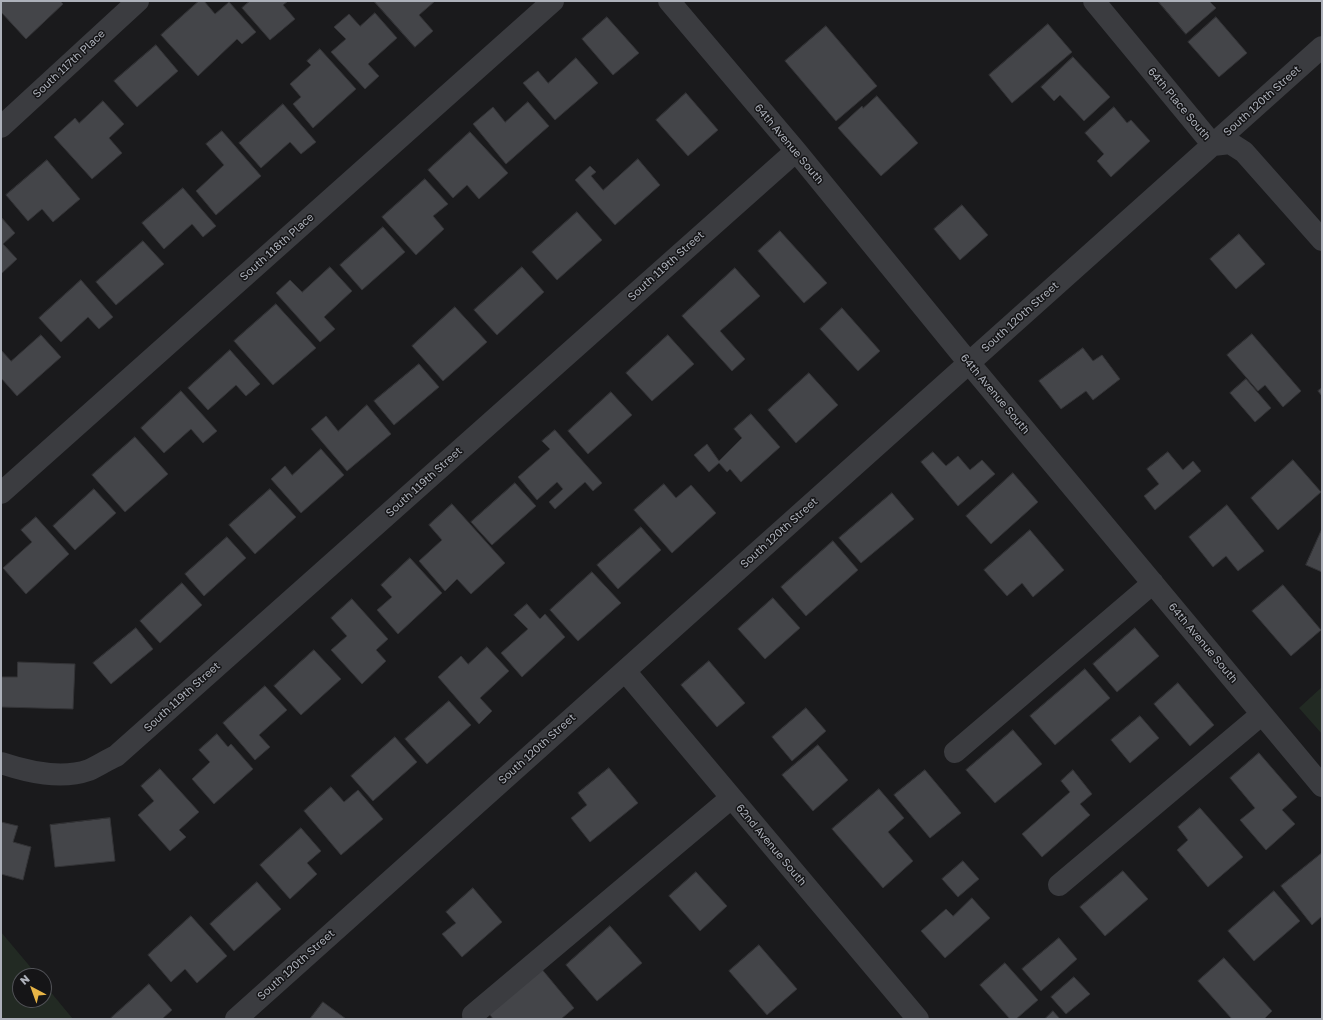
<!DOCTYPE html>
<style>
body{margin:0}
#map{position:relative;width:1323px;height:1020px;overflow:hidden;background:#1a1a1c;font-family:"Golos Text",sans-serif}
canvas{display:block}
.frame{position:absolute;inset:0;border:2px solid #adb1ba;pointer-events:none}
.north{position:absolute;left:12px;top:968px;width:40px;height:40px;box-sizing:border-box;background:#151517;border:1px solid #525358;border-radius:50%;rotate:319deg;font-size:11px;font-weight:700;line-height:16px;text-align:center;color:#adb1ba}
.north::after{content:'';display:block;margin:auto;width:14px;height:18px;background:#e7b446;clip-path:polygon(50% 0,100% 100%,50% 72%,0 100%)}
</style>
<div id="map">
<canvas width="1323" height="1020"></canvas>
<div class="frame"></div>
<div class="north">N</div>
</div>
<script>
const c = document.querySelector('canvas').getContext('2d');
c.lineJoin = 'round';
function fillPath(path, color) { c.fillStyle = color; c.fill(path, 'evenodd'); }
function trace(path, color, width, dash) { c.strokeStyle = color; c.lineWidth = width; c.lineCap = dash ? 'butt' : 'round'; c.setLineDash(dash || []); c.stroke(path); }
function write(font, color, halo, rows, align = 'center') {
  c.font = font + ' "Golos Text",sans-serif'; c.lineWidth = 3; c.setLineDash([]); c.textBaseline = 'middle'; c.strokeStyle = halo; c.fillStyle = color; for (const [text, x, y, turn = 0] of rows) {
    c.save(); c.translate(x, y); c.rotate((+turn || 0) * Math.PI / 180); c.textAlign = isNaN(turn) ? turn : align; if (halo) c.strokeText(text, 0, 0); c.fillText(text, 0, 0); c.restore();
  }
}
fillPath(new Path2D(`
 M 1322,687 L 1322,734 L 1299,708 Z
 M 1,932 L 38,976 L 20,976 L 20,1000 L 44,1000 L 44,984 L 73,1019 L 1,1019 Z`), '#222a23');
const building = new Path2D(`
 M 3,1 L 60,1 L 63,4 L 26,39 L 1,12 L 1,3 Z
 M 199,1 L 204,1 L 215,14 L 229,2 L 256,32 L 242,44 L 237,39 L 198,76 L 161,35 Z
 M 250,1 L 288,1 L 283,5 L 295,19 L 270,40 L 242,8 Z
 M 374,1 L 435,1 L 419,15 L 433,31 L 415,47 Z
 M 1158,1 L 1209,1 L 1216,8 L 1186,34 Z
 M 375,13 L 397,38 L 368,64 L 379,76 L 365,89 L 331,52 L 346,39 L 334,27 L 349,14 L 360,26 Z
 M 607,17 L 639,53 L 613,75 L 582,39 Z
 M 1216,17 L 1247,53 L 1219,77 L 1188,42 Z
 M 1048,24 L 1072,52 L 1012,103 L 989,75 Z
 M 826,26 L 877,86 L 836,121 L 785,61 Z
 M 156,45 L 178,71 L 137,107 L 114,81 Z
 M 320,49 L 356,89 L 313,128 L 293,104 L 301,97 L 290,84 L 311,65 L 307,61 Z
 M 1073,57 L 1110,97 L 1084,121 L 1060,95 L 1054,101 L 1041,87 Z
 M 576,58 L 598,83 L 555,120 L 523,83 L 538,71 L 548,83 Z
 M 686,93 L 718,130 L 688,156 L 656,120 Z
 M 877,96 L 918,143 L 881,176 L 838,128 L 862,106 L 863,108 Z
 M 103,101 L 124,124 L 109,138 L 122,153 L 92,179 L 54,137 L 75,118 L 79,123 Z
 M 528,102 L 549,126 L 506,164 L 473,124 L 493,107 L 505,122 Z
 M 283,104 L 316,142 L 301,154 L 290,142 L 261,168 L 239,143 Z
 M 1114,107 L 1127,123 L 1131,120 L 1150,141 L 1111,177 L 1097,161 L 1104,154 L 1085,133 Z
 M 222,131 L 261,176 L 216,215 L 196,191 L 224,165 L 206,144 Z
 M 470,132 L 508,173 L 479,199 L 467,185 L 453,198 L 428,170 Z
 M 638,159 L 660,185 L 615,225 L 575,180 L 590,166 L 596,172 L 591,176 L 603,190 Z
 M 47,160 L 80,199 L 53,222 L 42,209 L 28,221 L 6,195 Z
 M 425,179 L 448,204 L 433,216 L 444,229 L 416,255 L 382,217 Z
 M 183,188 L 216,226 L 203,237 L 192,224 L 164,249 L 142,223 Z
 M 962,205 L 988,235 L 960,260 L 934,229 Z
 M 577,212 L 602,240 L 557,280 L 532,252 Z
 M 1,217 L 15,233 L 3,244 L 17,259 L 1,274 Z
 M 383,227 L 405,252 L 362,290 L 340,265 Z
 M 780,231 L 827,283 L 804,303 L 758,251 Z
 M 1239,234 L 1265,264 L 1236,289 L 1210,259 Z
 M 143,241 L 164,264 L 116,305 L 96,282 Z
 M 330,267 L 352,291 L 324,317 L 335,329 L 320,342 L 276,293 L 290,280 L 302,292 Z
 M 522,267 L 544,292 L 497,335 L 474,310 Z
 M 735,268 L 760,296 L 720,331 L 745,359 L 732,371 L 682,316 Z
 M 81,280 L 113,317 L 99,329 L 88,317 L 61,342 L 39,318 Z
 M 276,304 L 316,348 L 273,385 L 234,341 Z
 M 455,307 L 487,342 L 443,381 L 412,346 Z
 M 842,308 L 880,351 L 858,371 L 820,329 Z
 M 1252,334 L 1301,391 L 1283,407 L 1265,385 L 1258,391 L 1227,355 Z
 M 41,335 L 61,357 L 17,396 L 1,378 L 1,350 L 11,361 Z
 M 668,335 L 694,364 L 652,401 L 626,373 Z
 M 1083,348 L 1093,361 L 1102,355 L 1120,379 L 1093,400 L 1086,391 L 1061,409 L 1039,381 Z
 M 230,350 L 260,384 L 246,396 L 236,385 L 208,410 L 188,388 Z
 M 419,364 L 439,387 L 394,425 L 374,401 Z
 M 809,373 L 838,405 L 796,443 L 768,410 Z
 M 1246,379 L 1271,408 L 1255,422 L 1230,393 Z
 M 1322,388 L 1322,396 L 1318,391 Z
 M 181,391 L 217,431 L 203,443 L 191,429 L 164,453 L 141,428 Z
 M 611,392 L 632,415 L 588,454 L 568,431 Z
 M 367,405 L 391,434 L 347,471 L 311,429 L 326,416 L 338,431 Z
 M 751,414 L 780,447 L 741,482 L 730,469 L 727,472 L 719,463 L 709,472 L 694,455 L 707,444 L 719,461 L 742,438 L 734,429 Z
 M 555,430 L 602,483 L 593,491 L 585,482 L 555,509 L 549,502 L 563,489 L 557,482 L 537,500 L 518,477 L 550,449 L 542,441 Z
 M 135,437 L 168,474 L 125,512 L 92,475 Z
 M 321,449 L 344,475 L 301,513 L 271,479 L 285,466 L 292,475 Z
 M 933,452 L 946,466 L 958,456 L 970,470 L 982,460 L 995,474 L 958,506 L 921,462 Z
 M 1168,452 L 1183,470 L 1193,461 L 1201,471 L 1155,510 L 1144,496 L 1159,484 L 1147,469 Z
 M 1293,460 L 1321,492 L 1278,530 L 1251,498 Z
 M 1013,473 L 1038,502 L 991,544 L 966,516 Z
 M 515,483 L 536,506 L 492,545 L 471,522 Z
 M 664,484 L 676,498 L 691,485 L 716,513 L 672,553 L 634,510 Z
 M 94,489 L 116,513 L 75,550 L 53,526 Z
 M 270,489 L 296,517 L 255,554 L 229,525 Z
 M 892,493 L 914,519 L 861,563 L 839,538 Z
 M 452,504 L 505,563 L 471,594 L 457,579 L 445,591 L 419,561 L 442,540 L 429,525 Z
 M 1227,505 L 1264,551 L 1238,571 L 1226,556 L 1213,567 L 1189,537 Z
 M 36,517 L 69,554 L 26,594 L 3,568 L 32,542 L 21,530 Z
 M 641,527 L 661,550 L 618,589 L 597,565 Z
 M 1322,529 L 1322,572 L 1306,565 Z
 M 1030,530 L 1064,570 L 1033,597 L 1022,583 L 1007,596 L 984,570 Z
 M 227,537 L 246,558 L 204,596 L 185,574 Z
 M 833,541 L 858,570 L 806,616 L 781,587 Z
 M 410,558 L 442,593 L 398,634 L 377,610 L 392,597 L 381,585 Z
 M 592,572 L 621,603 L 578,641 L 550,610 Z
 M 182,583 L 202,605 L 160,643 L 140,621 Z
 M 1283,585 L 1321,630 L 1291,656 L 1252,611 Z
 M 773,598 L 800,628 L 765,659 L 738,629 Z
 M 352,599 L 388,639 L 376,650 L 386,661 L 362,684 L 331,650 L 347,636 L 331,618 Z
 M 527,604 L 540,619 L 545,614 L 565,637 L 522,677 L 501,653 L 528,629 L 514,615 Z
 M 136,628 L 153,649 L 111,684 L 93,663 Z
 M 1135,628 L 1159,656 L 1117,692 L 1093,664 Z
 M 487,647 L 509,671 L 480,698 L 492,711 L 479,724 L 438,677 L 461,656 L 468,664 Z
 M 314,650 L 341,679 L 301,715 L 274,686 Z
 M 709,661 L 745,703 L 717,727 L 681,685 Z
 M 18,662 L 75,664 L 73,709 L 1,707 L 1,677 L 17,677 Z
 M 1085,669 L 1110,698 L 1055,745 L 1030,716 Z
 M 1178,683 L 1214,725 L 1190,746 L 1154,704 Z
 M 265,686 L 287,710 L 259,735 L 270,747 L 255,760 L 223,723 Z
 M 449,701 L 471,725 L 427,764 L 405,739 Z
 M 806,708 L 826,731 L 792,761 L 772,737 Z
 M 1140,716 L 1159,738 L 1130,763 L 1111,740 Z
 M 1013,730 L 1042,764 L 995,803 L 966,770 Z
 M 217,734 L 228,747 L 231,744 L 253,769 L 214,804 L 192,779 L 210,762 L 199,750 Z
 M 395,737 L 417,762 L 373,801 L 351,776 Z
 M 818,745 L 848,780 L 813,811 L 782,775 Z
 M 1259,753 L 1297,797 L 1282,810 L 1295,824 L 1266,850 L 1240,820 L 1255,808 L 1230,778 Z
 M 609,768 L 638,803 L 590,842 L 571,818 L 587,805 L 578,793 Z
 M 160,769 L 199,812 L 179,830 L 186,837 L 170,851 L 138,815 L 154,801 L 141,786 Z
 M 925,770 L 961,813 L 930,838 L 894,795 Z
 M 1073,770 L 1092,794 L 1080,804 L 1090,815 L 1042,857 L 1022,834 L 1070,792 L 1061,781 Z
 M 331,787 L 344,802 L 358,790 L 383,819 L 341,855 L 304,811 Z
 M 879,789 L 904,818 L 888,832 L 913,861 L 883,888 L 832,829 Z
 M 1200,808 L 1243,857 L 1208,887 L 1177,850 L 1188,840 L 1178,827 Z
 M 110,818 L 115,861 L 55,867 L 50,825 Z
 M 1,822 L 18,826 L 13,842 L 31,847 L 23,880 L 1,874 Z
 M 301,828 L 321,851 L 307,863 L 317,874 L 290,899 L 260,865 Z
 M 1322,853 L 1322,916 L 1312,925 L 1281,886 Z
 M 963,861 L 979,879 L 958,897 L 942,879 Z
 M 1123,871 L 1148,899 L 1105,936 L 1080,907 Z
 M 696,872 L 727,906 L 700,931 L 669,896 Z
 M 257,882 L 281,909 L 234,951 L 210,924 Z
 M 473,888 L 502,922 L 462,957 L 442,934 L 456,923 L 446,912 Z
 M 1274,891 L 1300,921 L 1254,961 L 1228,931 Z
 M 972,898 L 990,918 L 945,958 L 921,931 L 946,909 L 953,916 Z
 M 191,916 L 227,956 L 197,983 L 185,969 L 171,982 L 148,955 Z
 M 610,926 L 642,963 L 597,1001 L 566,965 Z
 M 1059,938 L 1077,959 L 1041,991 L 1022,969 Z
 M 759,945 L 797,989 L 767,1015 L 729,971 Z
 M 1224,958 L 1272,1011 L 1264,1019 L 1232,1019 L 1198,981 Z
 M 1005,963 L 1038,1000 L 1016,1019 L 1010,1019 L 980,985 Z
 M 540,967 L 574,1008 L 561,1019 L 493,1019 L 488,1012 Z
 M 1074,977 L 1090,994 L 1066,1014 L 1051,997 Z
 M 149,984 L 172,1010 L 162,1019 L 112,1019 L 111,1018 Z
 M 323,1002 L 346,1019 L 310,1019 Z
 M 1053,1011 L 1060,1019 L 1045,1019 Z`);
fillPath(building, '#444549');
trace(building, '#343437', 1);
trace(new Path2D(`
 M 669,1 L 796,151 L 969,363 L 1322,786
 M 1094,1 L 1213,145 L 1230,143 L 1244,152 L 1322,240
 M 1,127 L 138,1
 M 1,493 L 553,1
 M 625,671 L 918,1019
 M 955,752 L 1153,583
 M 1,763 C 28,772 61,780 89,770 C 98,766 107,760 116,756 L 796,151
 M 1059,885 L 1262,714
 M 473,1015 L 731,798
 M 236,1019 L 1322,47`), '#3b3c40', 22);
write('11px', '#adb1ba', '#151517', [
 ["South 117th Place",69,64,-43],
 ["South 120th Street",1262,101,-42],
 ["64th Place South",1179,104,50],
 ["64th Avenue South",789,144,50],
 ["South 118th Place",277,247,-42],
 ["South 119th Street",666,266,-42],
 ["South 120th Street",1020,317,-42],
 ["64th Avenue South",995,394,50],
 ["South 119th Street",424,482,-42],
 ["South 120th Street",779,533,-42],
 ["64th Avenue South",1203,643,50],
 ["South 119th Street",182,697,-42],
 ["South 120th Street",537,749,-42],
 ["62nd Avenue South",771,845,50],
 ["South 120th Street",296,965,-42]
]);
</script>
